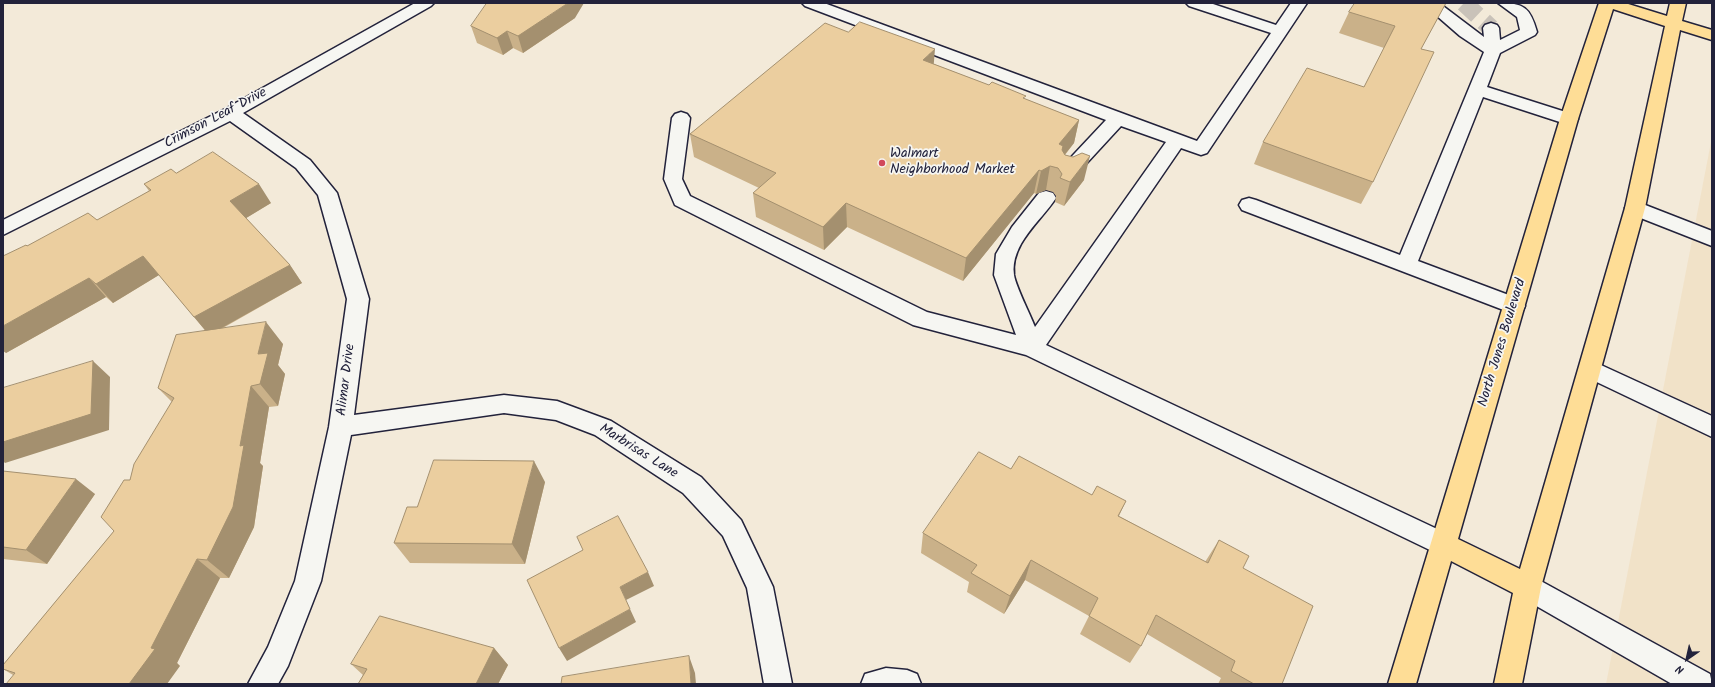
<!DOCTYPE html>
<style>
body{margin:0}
#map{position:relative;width:1715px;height:687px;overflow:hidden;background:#f3ead9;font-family:Kalam,sans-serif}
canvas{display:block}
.frame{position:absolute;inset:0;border:4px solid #22223b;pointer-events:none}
.north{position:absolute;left:1667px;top:639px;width:40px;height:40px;-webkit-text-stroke:3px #f6f6f2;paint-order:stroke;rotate:214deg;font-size:11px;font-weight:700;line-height:16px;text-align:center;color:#22223b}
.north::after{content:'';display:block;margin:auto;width:14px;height:18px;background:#22223b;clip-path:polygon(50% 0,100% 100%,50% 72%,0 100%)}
</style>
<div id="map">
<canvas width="1715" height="687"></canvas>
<div class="frame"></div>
<div class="north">N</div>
</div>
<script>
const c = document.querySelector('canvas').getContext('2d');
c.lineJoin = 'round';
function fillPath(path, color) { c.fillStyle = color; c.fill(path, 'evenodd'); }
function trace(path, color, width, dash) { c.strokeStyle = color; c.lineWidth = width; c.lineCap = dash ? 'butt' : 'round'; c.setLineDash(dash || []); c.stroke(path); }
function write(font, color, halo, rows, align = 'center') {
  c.font = font + ' Kalam,sans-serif'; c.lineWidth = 3.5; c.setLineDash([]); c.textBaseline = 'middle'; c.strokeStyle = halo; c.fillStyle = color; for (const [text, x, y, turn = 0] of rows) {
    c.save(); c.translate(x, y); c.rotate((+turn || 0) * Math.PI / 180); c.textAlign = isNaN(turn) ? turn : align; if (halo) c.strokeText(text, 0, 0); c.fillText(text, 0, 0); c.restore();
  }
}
fillPath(new Path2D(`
 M 1712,137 L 1712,684 L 1606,684 Z`), '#f1e2c8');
trace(new Path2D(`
 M 1464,3 L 1491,28`), '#c9c2b9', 18, [18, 9]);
const minor = new Path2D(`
 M 415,3 L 434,3 L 431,6 L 243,113 L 310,160 L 337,193 L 369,299 L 354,415 L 504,395 L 557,401 L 611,421 L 701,477 L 741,520 L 773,587 L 792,684 L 764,684 L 747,588 L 723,536 L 683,493 L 595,435 L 556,420 L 504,413 L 351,435 L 321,581 L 288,666 L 278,684 L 248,684 L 268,647 L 295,581 L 329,427 L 347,299 L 318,195 L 296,168 L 230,121 L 3,235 L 3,220 L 225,109 Z
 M 802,3 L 824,3 L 1197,141 L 1271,33 L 1189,6 L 1186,3 L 1210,3 L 1276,25 L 1291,3 L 1307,3 L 1207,153 L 1201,155 L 1181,148 L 1046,345 L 1452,536 L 1456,544 L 1452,552 L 1443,556 L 1434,552 L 1026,355 L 913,325 L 675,205 L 664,179 L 672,118 L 675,114 L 681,112 L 687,114 L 690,118 L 682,179 L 690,196 L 927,312 L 1016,335 L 994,275 L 996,254 L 1012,227 L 1039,193 L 1046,191 L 1053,193 L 1056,198 C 1041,221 1010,244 1014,275 C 1016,287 1030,314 1035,327 L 1166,142 L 1121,126 L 1074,177 L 1067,179 L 1060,177 L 1058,173 L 1060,169 L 1106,120 L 805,6 Z
 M 1422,3 L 1439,3 L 1484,37 L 1483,28 L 1485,25 L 1491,23 L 1497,25 L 1499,28 L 1500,40 L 1520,30 L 1517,17 L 1498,3 C 1524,3 1530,7 1537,32 L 1535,35 L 1500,53 L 1487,87 L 1575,115 L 1578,119 L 1575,123 L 1569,125 L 1483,97 L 1418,261 L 1522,300 L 1525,306 L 1522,312 L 1514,314 L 1242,210 L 1239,205 L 1242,200 L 1249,198 L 1256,200 L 1400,255 L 1484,52 L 1460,36 Z
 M 1635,201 L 1712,231 L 1712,246 L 1628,213 L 1625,208 L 1628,203 Z
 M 1590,360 L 1712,416 L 1712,437 L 1582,375 L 1579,369 L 1582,363 Z
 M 1528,574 L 1710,674 L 1712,684 L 1672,684 L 1519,596 L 1515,587 L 1519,578 Z
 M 886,668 L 907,670 L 917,674 L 921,684 L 861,684 L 865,674 Z`);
const major = new Path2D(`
 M 1599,3 L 1625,3 L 1667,16 L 1670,3 L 1686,3 L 1682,21 L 1712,30 L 1712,40 L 1680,30 L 1645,208 L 1541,587 L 1522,684 L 1494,684 L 1513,593 L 1451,561 L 1416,684 L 1388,684 L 1560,119 ZM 1613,9 L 1665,26 L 1625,208 L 1520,569 L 1458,539 L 1578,119 Z`);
trace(minor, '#22223b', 3);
trace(major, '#22223b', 3);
fillPath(minor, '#f6f6f2');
fillPath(major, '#fedd96');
fillPath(new Path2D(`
 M 1446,3 L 1421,49 L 1373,182 L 1361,204 L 1254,164 L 1263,142 L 1364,87 L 1384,48 L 1339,33 L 1349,12 Z
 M 575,18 L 523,53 L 513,48 L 503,55 L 477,43 L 471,26 Z
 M 934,64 L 1079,120 L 1074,143 L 1065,155 L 1084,180 L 1064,206 L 1055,202 L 1056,196 L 1053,192 L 1046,190 L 1036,194 L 1034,193 L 963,281 L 847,227 L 824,250 L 756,217 L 753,193 L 759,188 L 694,157 L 690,134 Z
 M 176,173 L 271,203 L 246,218 L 290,265 L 302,283 L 223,328 L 283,344 L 278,365 L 285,374 L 278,406 L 269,407 L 260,463 L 263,466 L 254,527 L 229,578 L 220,578 L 177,663 L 180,666 L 13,675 L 3,669 L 3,665 L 114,531 L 130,480 L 172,402 L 158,388 L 205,330 L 159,275 L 113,303 L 106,297 L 6,353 L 27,246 L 97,220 L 149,191 L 144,184 Z
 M 1011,469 L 1092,495 L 1126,501 L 1119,516 L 1205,562 L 1219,540 L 1243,568 L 1282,684 L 1218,684 L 1221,678 L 1147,634 L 1141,646 L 1130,663 L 1080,634 L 1089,616 L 1025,580 L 1004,614 L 967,592 L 969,582 L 921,553 L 923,533 Z
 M 3,471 L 95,494 L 47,564 L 3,559 Z
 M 545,482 L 525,564 L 410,563 L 394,543 L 417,507 Z
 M 494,648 L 508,665 L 498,684 L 358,684 L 363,675 L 351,664 Z`), '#cab189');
fillPath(new Path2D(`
 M 568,3 L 584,3 L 575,18 L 523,53 L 518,36 Z
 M 507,31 L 513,48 L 503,55 L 497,38 Z
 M 935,49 L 933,73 L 923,60 Z
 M 1079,120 L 1074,143 L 1054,168 L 1059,144 Z
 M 1090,156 L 1084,180 L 1064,206 L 1070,182 Z
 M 1050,166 L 1046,190 L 1036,194 L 1041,171 Z
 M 1039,170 L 1034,193 L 963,281 L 966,258 Z
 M 259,184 L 271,203 L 243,220 L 230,201 Z
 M 846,203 L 847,227 L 824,250 L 823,227 Z
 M 143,256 L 159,275 L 113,303 L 96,284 Z
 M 290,265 L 302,283 L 209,335 L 194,317 Z
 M 89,278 L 106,297 L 6,353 L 3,351 L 3,326 Z
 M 266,322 L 283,344 L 278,365 L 285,374 L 278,406 L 260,384 L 258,354 Z
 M 93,361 L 110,377 L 109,430 L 5,463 L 3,461 L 3,442 Z
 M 251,386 L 269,407 L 260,463 L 263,466 L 254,527 L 229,578 L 207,560 L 240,446 Z
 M 534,461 L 545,482 L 525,564 L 512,544 Z
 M 76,479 L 95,494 L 47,564 L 26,550 Z
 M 197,559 L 220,578 L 177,663 L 180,666 L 167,684 L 129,684 L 151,648 Z
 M 1031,560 L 1025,580 L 1004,614 L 1010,596 Z
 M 648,572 L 654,586 L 626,600 L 620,587 Z
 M 630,609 L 636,622 L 567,661 L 559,648 Z
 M 494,648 L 508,665 L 498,684 L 476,684 Z
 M 689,656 L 695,673 L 696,684 L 691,684 Z`), '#a4906f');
const building = new Path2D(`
 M 487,3 L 568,3 L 518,36 L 507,31 L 497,38 L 471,26 Z
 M 1355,3 L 1446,3 L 1421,49 L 1434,52 L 1373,182 L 1263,142 L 1307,68 L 1364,87 L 1395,26 L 1349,12 Z
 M 860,22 L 935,49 L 923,60 L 989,85 L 992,82 L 1026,96 L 1023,98 L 1079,120 L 1059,144 L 1063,146 L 1062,150 L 1065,155 L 1073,157 L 1082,153 L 1090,156 L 1070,182 L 1060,178 L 1062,174 L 1058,168 L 1050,166 L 1041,171 L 1039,170 L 966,258 L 846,203 L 823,227 L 753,193 L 776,173 L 690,134 L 825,23 L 848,32 Z
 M 213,152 L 259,184 L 230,201 L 290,265 L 194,317 L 143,256 L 96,284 L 89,278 L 3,326 L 3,256 L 26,245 L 27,246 L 88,213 L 97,220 L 151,190 L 144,184 L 171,169 L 176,173 Z
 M 266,322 L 258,354 L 268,353 L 260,384 L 251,386 L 240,446 L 244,445 L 233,507 L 207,560 L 197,559 L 151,648 L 155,649 L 129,684 L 6,684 L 15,673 L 3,669 L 3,665 L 114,531 L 101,517 L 124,480 L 130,480 L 134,464 L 174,398 L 158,388 L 176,335 Z
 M 93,361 L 91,414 L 3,442 L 3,388 Z
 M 979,452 L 1011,469 L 1019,456 L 1092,495 L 1097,486 L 1126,501 L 1118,516 L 1208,563 L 1219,540 L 1249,556 L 1243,568 L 1313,606 L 1282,684 L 1254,684 L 1231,671 L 1235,661 L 1156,615 L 1141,646 L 1089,616 L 1098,598 L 1031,560 L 1010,596 L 971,573 L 977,565 L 923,533 Z
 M 434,460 L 534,461 L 512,544 L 394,543 L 407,507 L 417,507 Z
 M 3,471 L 76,479 L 26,550 L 3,547 Z
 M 618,516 L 648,572 L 620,587 L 630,609 L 559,648 L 527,580 L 583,550 L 577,537 Z
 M 380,616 L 494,648 L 476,684 L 358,684 L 367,669 L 351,664 Z
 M 689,656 L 691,684 L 561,684 L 562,677 Z`);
fillPath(building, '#ebce9f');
trace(building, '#a4906f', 1);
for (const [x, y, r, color] of [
 [882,163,4,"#d1495b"]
]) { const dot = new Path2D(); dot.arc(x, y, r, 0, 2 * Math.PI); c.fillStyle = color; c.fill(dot); trace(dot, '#f6f6f2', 1.5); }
write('14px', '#22223b', '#f6f6f2', [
 ["Crimson Leaf Drive",216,119,-28],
 ["North Jones Boulevard",1503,343,-73],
 ["Alimar Drive",347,380,-83],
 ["Marbrisas Lane",638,452,32]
]);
write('14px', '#22223b', '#f6f6f2', [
 ["Walmart",890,155],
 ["Neighborhood Market",890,171]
], 'left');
</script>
